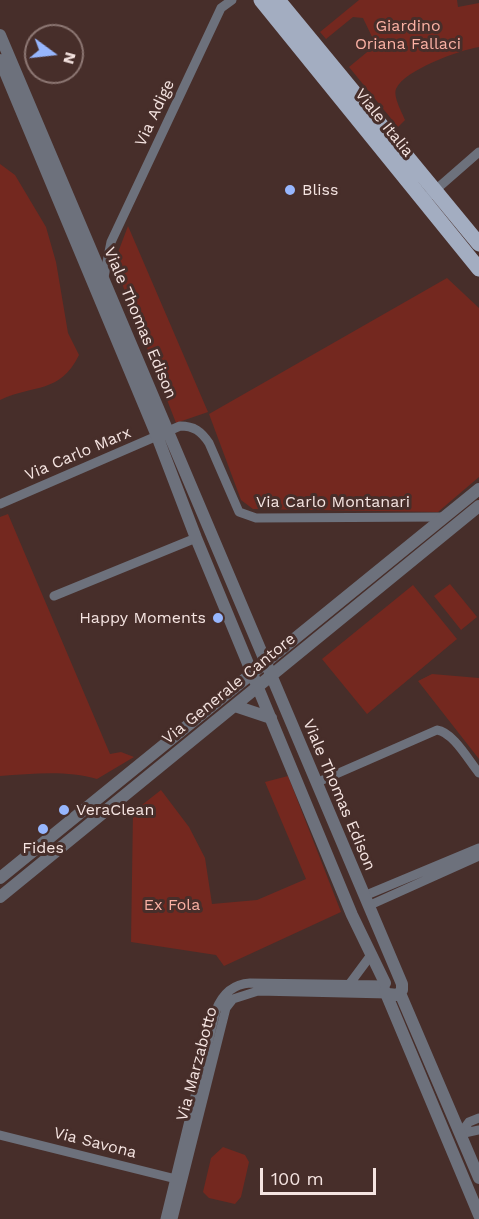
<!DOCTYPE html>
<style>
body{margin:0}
#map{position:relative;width:479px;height:1219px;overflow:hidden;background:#472e2a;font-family:"Work Sans",sans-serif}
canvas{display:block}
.north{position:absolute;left:24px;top:24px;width:60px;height:60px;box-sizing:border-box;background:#472e2a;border:2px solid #8d7773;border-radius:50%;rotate:105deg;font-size:16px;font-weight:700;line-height:24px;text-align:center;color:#f5e4e1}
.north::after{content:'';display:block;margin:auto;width:21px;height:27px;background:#97b6fd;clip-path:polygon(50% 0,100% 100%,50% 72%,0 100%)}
.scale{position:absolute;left:260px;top:1168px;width:116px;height:27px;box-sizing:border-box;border:3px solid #f5e4e1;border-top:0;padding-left:8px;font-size:18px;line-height:21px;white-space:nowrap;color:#f5e4e1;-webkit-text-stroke:4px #472e2a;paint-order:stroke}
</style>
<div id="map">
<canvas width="479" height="1219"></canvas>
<div class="north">N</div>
<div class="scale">100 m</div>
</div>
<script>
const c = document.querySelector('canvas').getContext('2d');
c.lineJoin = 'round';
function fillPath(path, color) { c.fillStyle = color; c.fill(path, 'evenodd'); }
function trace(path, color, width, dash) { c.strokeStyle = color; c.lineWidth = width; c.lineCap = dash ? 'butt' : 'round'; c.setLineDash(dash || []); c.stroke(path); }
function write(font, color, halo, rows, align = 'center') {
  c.font = font + ' "Work Sans",sans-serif'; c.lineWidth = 6; c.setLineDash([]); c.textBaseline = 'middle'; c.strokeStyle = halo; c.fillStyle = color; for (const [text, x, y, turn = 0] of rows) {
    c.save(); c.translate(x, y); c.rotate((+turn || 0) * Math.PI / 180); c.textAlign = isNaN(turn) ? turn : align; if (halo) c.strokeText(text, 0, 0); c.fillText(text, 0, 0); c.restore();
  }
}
fillPath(new Path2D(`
 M 359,0 L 457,0 L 458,7 L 479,3 L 479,47 C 460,50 404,70 396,89 C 393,97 402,112 405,120 L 398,127 L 349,67 L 372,48 L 374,41 L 363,18 L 353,17 L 326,39 L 320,32 Z
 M 0,164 L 15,175 L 46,227 L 56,262 L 68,333 L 79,355 C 60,394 34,384 0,400 Z
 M 128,226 L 208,412 L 176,423 L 114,263 Z
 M 447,278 L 479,308 L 479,477 L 438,512 L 253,509 L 241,500 L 209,414 Z
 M 8,514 L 110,754 L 121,752 L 134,757 L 97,779 C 66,770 32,774 0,776 L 0,517 Z
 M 450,584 L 477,617 L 461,630 L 434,596 Z
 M 413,585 L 457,639 L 367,714 L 322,659 Z
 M 432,674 L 479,678 L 479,759 L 418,681 Z
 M 288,776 L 341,912 L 224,966 L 216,955 L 131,942 L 133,812 L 161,790 L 189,827 L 205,858 L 212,904 L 257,900 L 306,879 L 265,782 Z
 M 223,1147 L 245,1155 L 249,1162 L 241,1197 L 235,1204 L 209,1198 L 203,1192 L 211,1158 Z`), '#74281f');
trace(new Path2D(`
 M 424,200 L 479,152
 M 104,277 L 111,242 L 221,8 L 232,0
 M 0,504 L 180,426 C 194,426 201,431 209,443 L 239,512 L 256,518 L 445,517
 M 54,596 L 196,538
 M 318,782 L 437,730 C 453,732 469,761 479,773
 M 364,896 L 479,848
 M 368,906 L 479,856
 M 348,986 L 371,955
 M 460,1134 L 469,1122 L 479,1118
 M 460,1134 L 479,1130
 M 0,1135 L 180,1180
 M 165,1219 L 216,1010 C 222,995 233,984 250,983 L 385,985
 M 173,1219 L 226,1008 L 233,999 L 258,991 L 388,994`), '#6d717c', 9);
trace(new Path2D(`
 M 0,35 L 402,984 L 402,990 L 398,995 L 388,994
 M 0,60 L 157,436 L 196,538 L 352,915 L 385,983
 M 235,706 L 271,718
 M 0,878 L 479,489
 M 0,897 L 479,506
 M 385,991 L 479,1215
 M 400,993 L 479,1178`), '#6d717c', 12);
trace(new Path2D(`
 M 261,0 L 479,269
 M 278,0 L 479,244`), '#a3adc1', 15);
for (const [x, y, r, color] of [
 [290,190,6,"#97b6fd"],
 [218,618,6,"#97b6fd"],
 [64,810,6,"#97b6fd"],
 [43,829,6,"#97b6fd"]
]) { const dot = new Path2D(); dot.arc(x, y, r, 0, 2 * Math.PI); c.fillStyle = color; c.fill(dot); trace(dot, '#472e2a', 2); }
write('16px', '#fbb1a4', '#472e2a', [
 ["Giardino",408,26],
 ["Oriana Fallaci",408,44],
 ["Ex Fola",172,905]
]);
write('16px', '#f5e4e1', '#472e2a', [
 ["Via Adige",155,113,-65],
 ["Viale Italia",384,123,51],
 ["Viale Thomas Edison",140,323,67],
 ["Via Carlo Marx",78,454,-23],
 ["Via Carlo Montanari",333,502],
 ["Via Generale Cantore",229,689,-39],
 ["Viale Thomas Edison",339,795,67],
 ["Via Marzabotto",197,1064,-75],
 ["Via Savona",95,1143,14]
]);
write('16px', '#f5e4e1', '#472e2a', [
 ["Bliss",302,190],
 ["Happy Moments",206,618,"right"],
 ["VeraClean",76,810],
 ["Fides",43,848,"center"]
], 'left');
</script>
